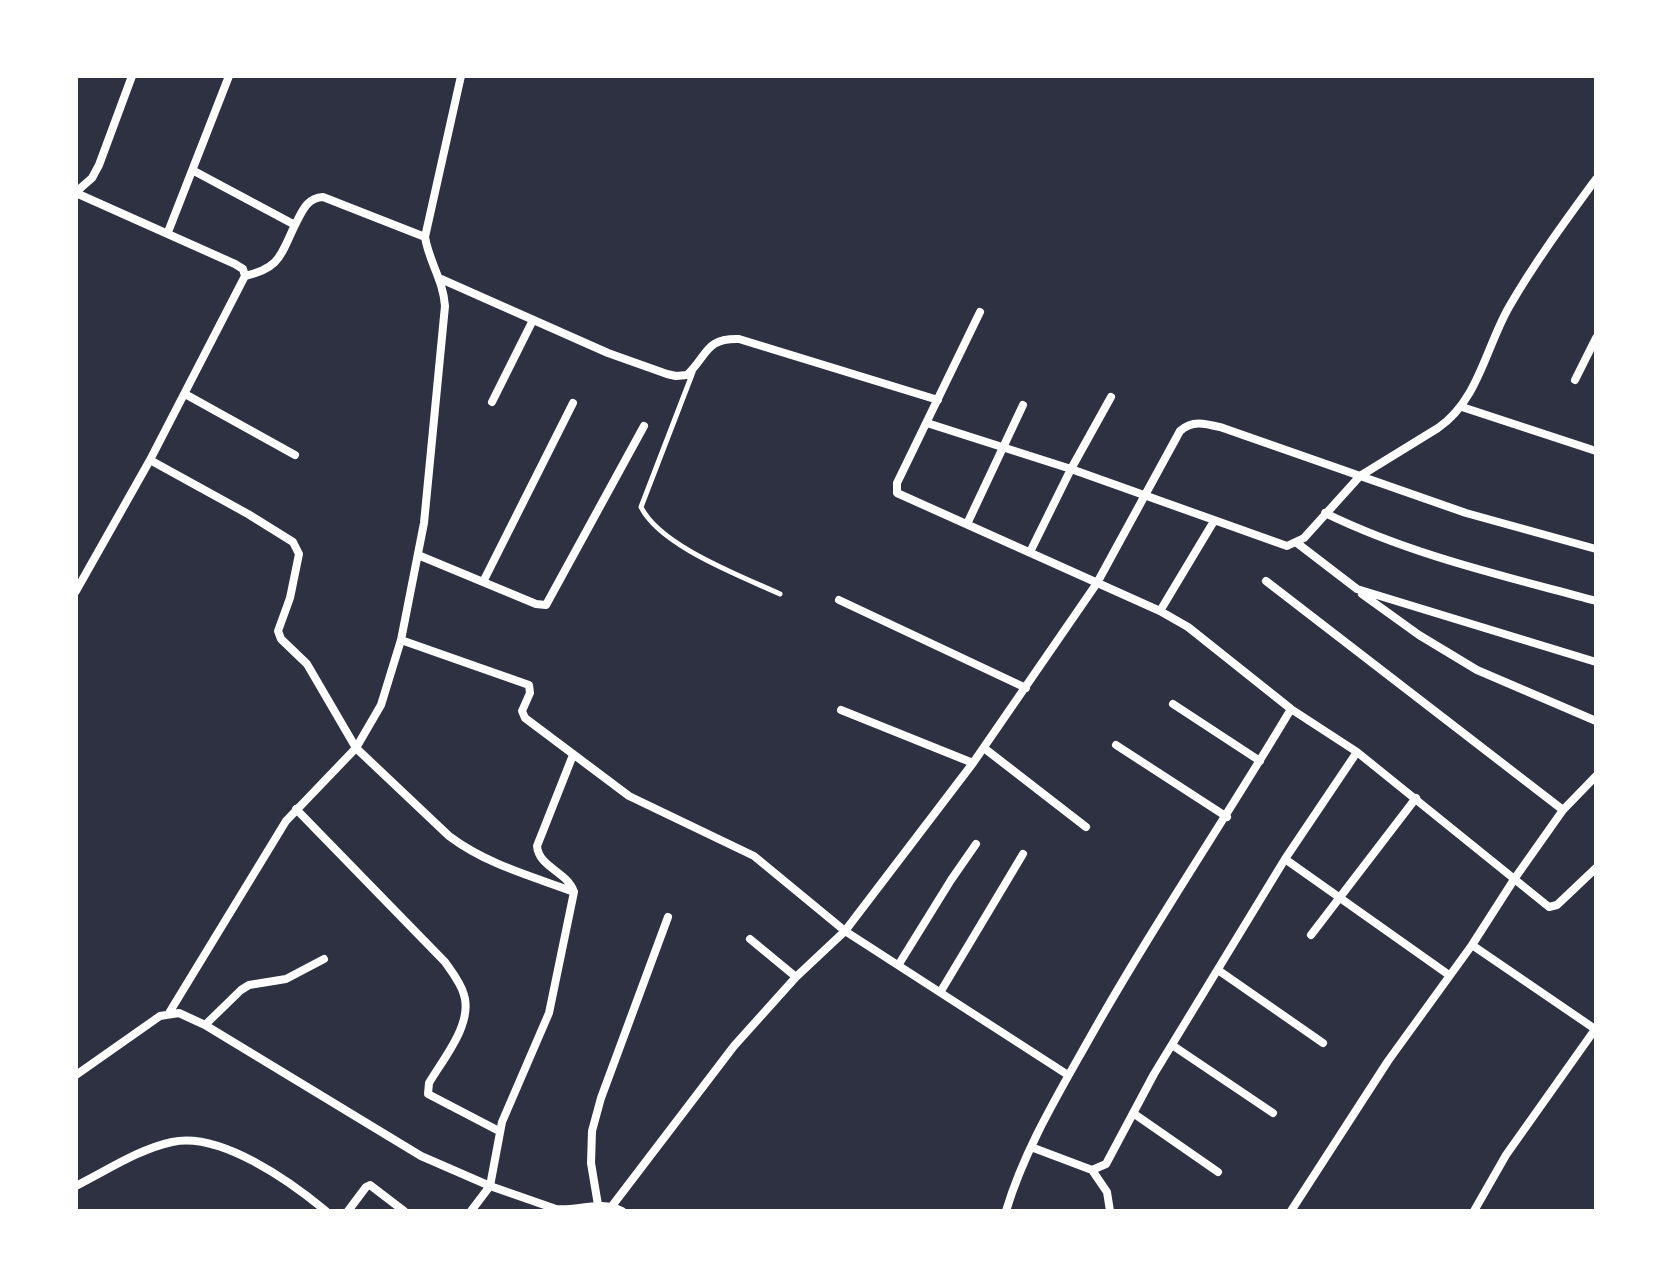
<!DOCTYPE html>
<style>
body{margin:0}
#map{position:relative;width:1672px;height:1287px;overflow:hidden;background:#2d3142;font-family:"Fira Sans",sans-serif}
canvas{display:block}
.frame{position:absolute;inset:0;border:78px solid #fff;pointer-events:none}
</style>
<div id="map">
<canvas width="1672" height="1287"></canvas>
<div class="frame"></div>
</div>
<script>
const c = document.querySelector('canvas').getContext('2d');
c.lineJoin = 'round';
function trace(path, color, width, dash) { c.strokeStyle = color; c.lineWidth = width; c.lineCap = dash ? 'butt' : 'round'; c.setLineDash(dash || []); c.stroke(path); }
trace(new Path2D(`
 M 693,372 L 641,507 C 660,546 741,576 780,594`), '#fff', 5);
trace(new Path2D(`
 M 194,171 L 295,225 C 302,212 306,198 323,197 L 425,237
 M 76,192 L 92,178 L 99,165 L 132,76
 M 76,193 L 235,264 L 243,269 L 245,276 L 150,460 L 76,591
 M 168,232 L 229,76
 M 245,276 C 280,268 280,256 295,225
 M 441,279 L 608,353 L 667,374 L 676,376 L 687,375 C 708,355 705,338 739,339 L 938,400
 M 980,312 L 897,483 L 897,493 L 1160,611 L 1188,627 L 1291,709 L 1357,752 L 1549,907 L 1557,905 L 1596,868
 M 1575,380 L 1596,338
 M 185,394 L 295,455
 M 492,402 L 533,320
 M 1462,407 L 1596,451
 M 927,423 L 1071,469 L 1287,546 L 1304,538 L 1360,476 L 1438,428 C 1478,401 1486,347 1509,307 C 1535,262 1566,220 1596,179
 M 150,460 L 248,514 L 293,542 L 299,554 L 290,598 L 278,631 L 281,639 L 307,664 L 356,748 L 449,836 C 486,864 531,876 574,892
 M 1325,513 C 1411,555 1504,576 1596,601
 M 967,524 L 1023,405
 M 1297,543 L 1357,589 L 1596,662
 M 1030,552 L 1071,469 L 1111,397
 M 418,555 L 536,604 L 546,605 L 644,426
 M 1266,581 L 1563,810
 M 483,582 L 573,403
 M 1362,594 L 1419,635 L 1477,670 L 1596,721
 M 839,600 L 1026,688
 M 1160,611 L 1214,521
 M 401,640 L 529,685 L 530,693 L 522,711 L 525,718 L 629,796 L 754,856 L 845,931 L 1068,1075
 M 1173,704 L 1260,761
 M 841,710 L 973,763
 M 1116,745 L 1227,817
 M 984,748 L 1086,827
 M 296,809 L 445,962 C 452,972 461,983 464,995 C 473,1024 443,1059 429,1083 L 428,1094 L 499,1131
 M 1285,859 L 1449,975
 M 1311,935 L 1416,798
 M 750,939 L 796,977
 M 1472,945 L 1595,1029
 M 899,964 L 951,880 L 976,844
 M 1218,970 L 1323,1043
 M 941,991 L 1023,854
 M 169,1013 L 286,821 L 356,748 L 381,705 L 401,640 L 424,523 L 445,306 C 443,279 429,262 425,237 L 461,76
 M 205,1025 L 241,990 L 249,985 L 286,979 L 324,959
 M 1172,1045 L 1273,1113
 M 76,1075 L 160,1016 L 179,1013 L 205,1025 L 421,1156 L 490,1186 L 556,1209 C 579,1211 600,1200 622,1211
 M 1133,1113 L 1218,1172
 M 1031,1147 L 1092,1170 L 1106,1164 L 1154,1074 L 1285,859 L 1357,752
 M 1092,1170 L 1107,1192 L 1110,1211
 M 76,1186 C 106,1171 139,1149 172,1142 C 220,1131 291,1182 326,1211
 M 598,1205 L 591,1163 L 592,1131 L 601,1098 L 668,917
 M 612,1206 L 734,1046 L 796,977 L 845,931 L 973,763 L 1097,583 L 1180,431 C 1193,419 1207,424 1223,428 L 1466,513 L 1596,549
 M 348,1211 L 366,1187 L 370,1185 L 404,1211
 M 471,1211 L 490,1186 L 502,1122 L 549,1013 L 574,892 C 567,871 539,868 537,846 L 573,755
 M 1006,1211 C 1024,1151 1057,1096 1088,1041 C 1151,928 1225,820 1291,709
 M 1291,1211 L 1388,1061 L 1472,945 L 1515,878 L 1563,810 L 1596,776
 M 1474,1211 L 1506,1155 L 1596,1028`), '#fff', 8);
</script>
